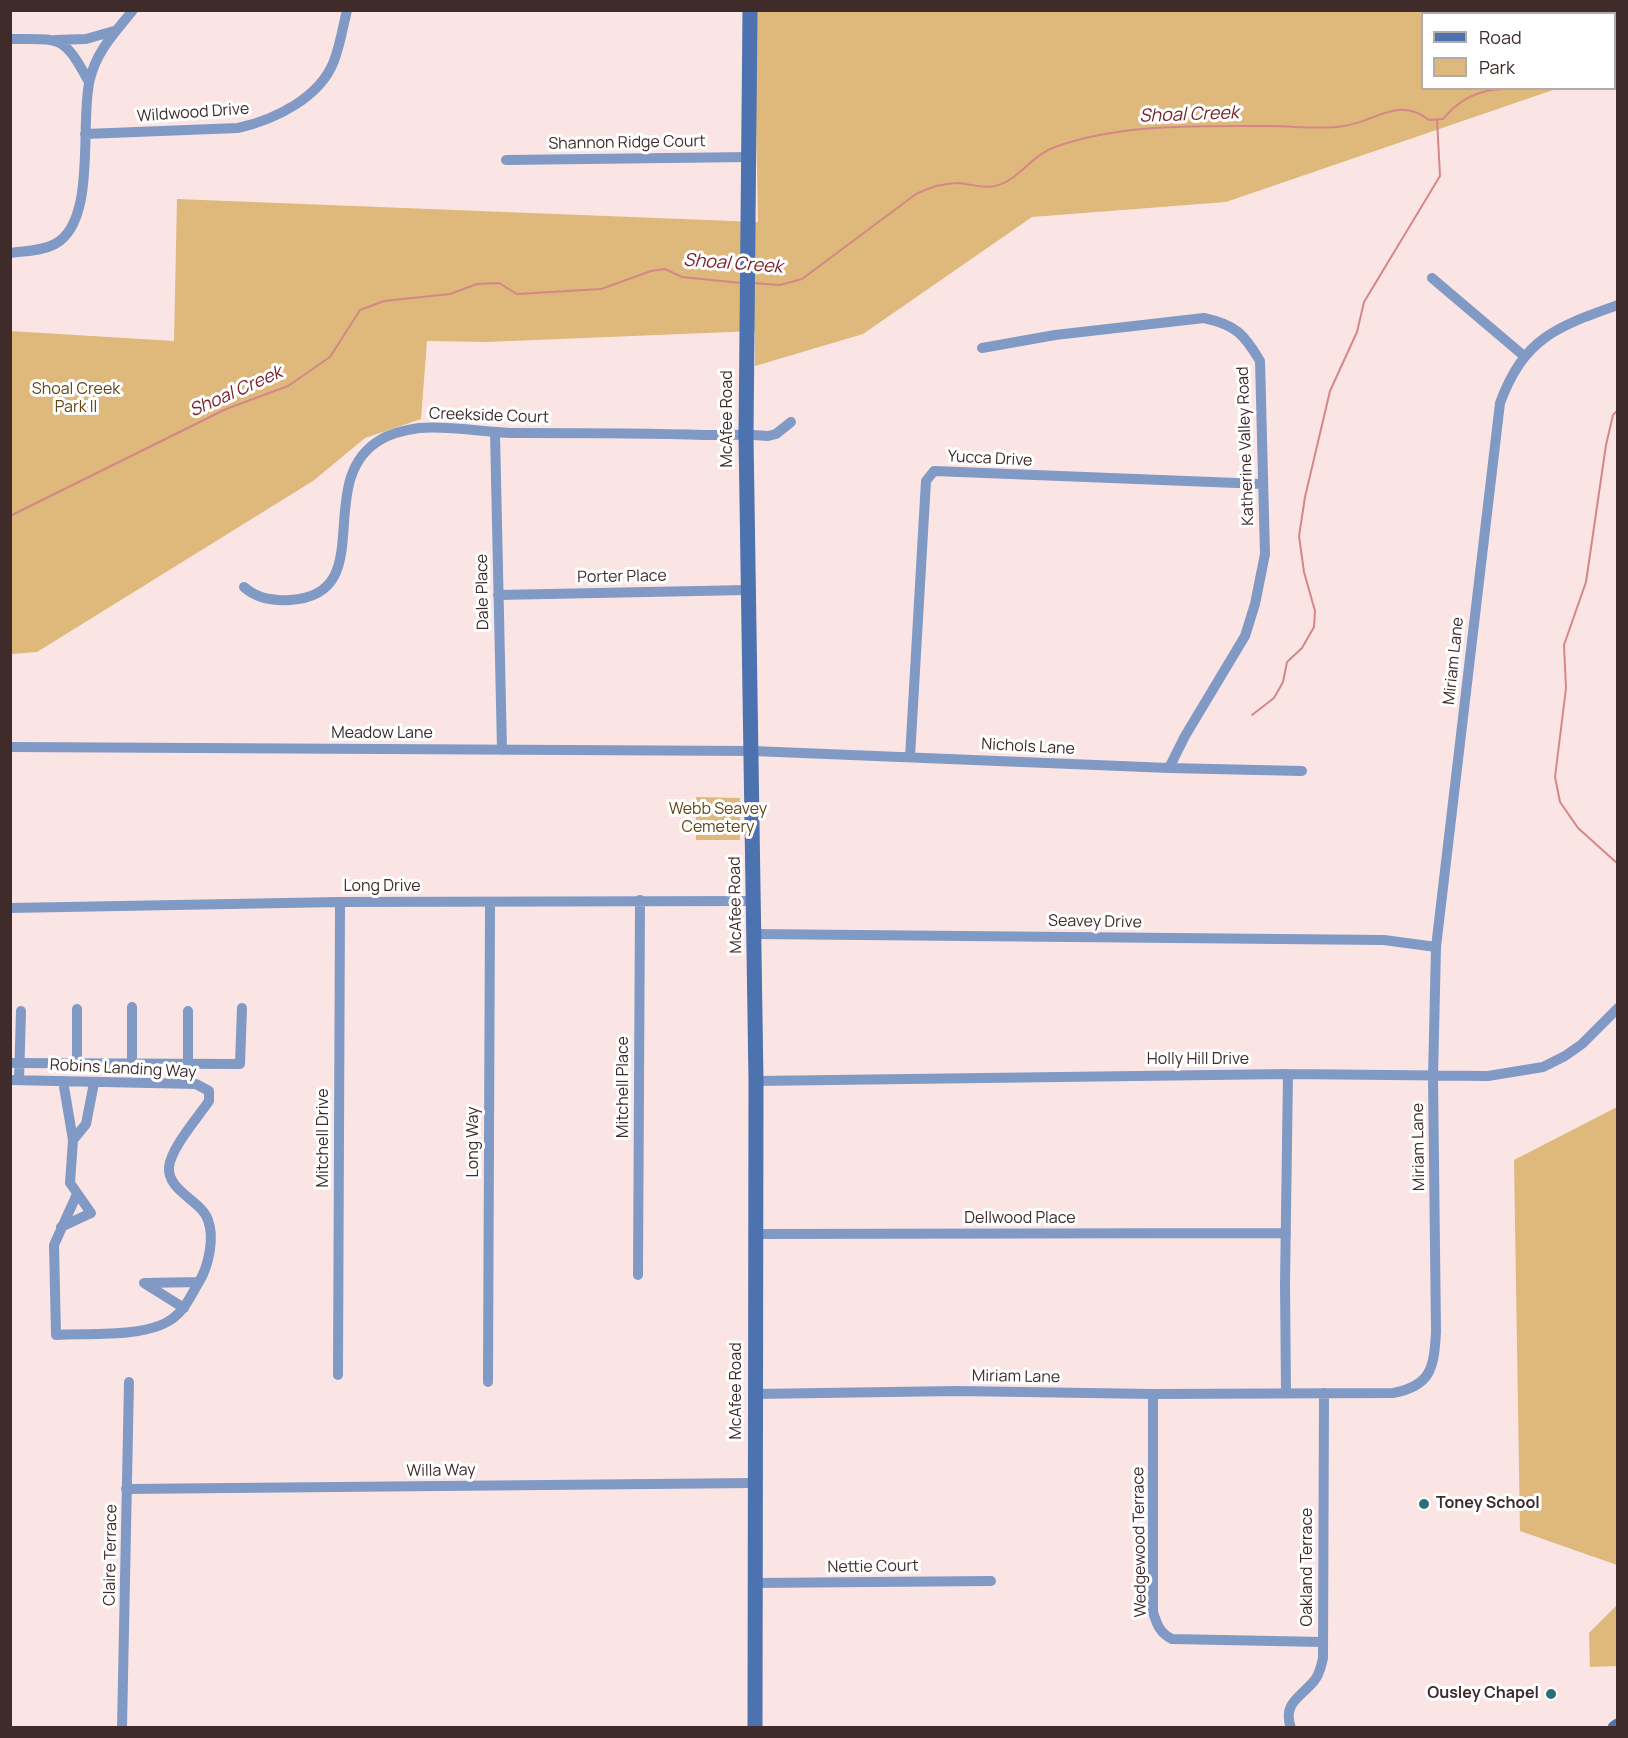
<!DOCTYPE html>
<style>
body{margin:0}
#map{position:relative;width:1628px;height:1738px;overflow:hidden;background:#fbe5e4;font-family:Manrope,sans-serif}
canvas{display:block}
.frame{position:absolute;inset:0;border:12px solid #402b2b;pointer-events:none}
.legend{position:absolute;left:1421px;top:12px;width:195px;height:78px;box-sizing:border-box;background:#fff;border:2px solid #b3aaaa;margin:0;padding:8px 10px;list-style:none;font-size:18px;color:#402b2b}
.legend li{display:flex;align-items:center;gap:12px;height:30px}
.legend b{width:30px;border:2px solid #b3aaaa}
</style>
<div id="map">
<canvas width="1628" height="1738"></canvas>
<div class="frame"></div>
<ul class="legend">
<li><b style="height:8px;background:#4c72af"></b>Road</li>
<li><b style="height:16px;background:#deb97b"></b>Park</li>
</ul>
</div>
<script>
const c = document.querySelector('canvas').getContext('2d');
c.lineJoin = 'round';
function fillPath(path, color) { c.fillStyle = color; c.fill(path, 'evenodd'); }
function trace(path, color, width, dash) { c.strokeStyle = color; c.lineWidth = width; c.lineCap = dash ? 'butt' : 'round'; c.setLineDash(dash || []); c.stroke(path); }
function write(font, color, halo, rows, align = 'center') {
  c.font = font + ' Manrope,sans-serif'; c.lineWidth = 6; c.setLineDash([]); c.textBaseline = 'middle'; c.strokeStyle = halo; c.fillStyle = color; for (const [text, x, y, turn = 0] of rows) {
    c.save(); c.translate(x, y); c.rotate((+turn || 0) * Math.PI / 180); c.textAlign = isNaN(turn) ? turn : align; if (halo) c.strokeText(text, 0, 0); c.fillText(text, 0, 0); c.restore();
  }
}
fillPath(new Path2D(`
 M 754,11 L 1617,11 L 1617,67 L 1615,68 L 1614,14 L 1422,14 L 1422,88 L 1556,89 L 1226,202 L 1032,217 L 863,334 L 755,366 L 755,331 L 486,342 L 427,341 L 421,419 L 365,438 L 313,481 L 37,652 L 11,654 L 10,331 L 174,341 L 177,199 L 758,222 Z
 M 696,797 L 740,798 L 740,840 L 696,840 Z
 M 1617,1107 L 1617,1565 L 1520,1531 L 1514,1160 Z
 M 1617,1605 L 1617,1666 L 1590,1667 L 1589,1633 Z`), '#deb97b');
trace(new Path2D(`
 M 1614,87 L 1618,87
 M 753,283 L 780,285 L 802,279 L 916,194 C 930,187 943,183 959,183 C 971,184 983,189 995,186 C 1020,180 1031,155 1055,147 C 1122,123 1201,126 1271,126 C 1295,126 1321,130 1344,126 C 1376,121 1399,96 1429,120 L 1443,119 C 1471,85 1499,89 1539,88
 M 1618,410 L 1613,415 L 1606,445 L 1586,582 L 1564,645 L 1566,688 L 1555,777 L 1560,802 L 1578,828 L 1618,864
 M 10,516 L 226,409 L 288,386 L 330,357 L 360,310 L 384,301 L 450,294 L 477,284 L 499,283 L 517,294 L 601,289 L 651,271 L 665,269 L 682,277 L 741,283
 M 1252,715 L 1274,698 L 1283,682 L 1287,662 L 1302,648 L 1314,627 L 1315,611 L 1304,572 L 1299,536 L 1305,497 L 1330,391 L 1357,332 L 1364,302 L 1440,176 L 1437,119`), '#d58787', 2);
trace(new Path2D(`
 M 10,39 C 63,39 63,35 89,82
 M 55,40 L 86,39 L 114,31
 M 85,134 L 238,128 C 274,120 320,98 334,61 C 340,45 343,27 347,10
 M 506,160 L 750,157
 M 10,253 C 25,251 42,251 55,244 C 98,221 79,120 90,79 C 97,50 115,33 133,10
 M 1432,278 L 1524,356
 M 982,348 L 1055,335 L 1204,318 C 1236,325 1244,334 1260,361 L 1265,554 L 1255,604 L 1245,636 L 1185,736 L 1169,768
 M 495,433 L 502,750
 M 244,587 C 257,599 273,601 290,600 C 381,595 311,481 380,440 C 391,433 405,430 419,428 C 452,425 485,433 518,433 C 580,433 642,433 704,435 C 725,435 747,434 768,436 L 776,434 L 791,422
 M 498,595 L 747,590
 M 10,747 L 753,751 L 1169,768 L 1302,771
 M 910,757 L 926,481 L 934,471 L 1262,484
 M 10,908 L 340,902 L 754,901
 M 754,934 L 1384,940 L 1436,947
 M 77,1009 L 77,1063
 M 188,1011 L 188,1063
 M 10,1063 L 240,1064 L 242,1008
 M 132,1063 L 132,1007
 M 10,1080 L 196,1084 L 209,1091 L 209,1101 C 198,1117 171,1148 169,1167 C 167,1191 202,1201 208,1220 C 215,1239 208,1267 199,1282 C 191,1295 185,1310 172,1319 C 145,1338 89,1333 56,1335 L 54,1245 L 77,1194
 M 19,1080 L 21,1011
 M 756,1081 L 1288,1074 L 1488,1076 L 1543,1067 L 1565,1056 L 1582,1044 L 1618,1008
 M 73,1140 L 86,1124 L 94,1083
 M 61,1227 L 91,1213 L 70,1183 L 73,1140 L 63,1081
 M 754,1234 L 1286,1233
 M 638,1275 L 640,900
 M 144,1283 L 199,1282
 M 144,1283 L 184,1308
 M 338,1375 L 340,902
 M 488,1382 L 490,902
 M 1286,1393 L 1285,1283 L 1288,1074
 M 755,1394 L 957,1391 L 1153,1394 L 1393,1393 C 1431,1386 1434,1368 1436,1332 L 1433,1077 L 1436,947 L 1500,403 C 1524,338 1556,327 1618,305
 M 1153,1394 L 1153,1612 C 1157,1625 1160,1633 1172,1639 L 1323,1642
 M 126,1489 L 755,1483
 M 755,1583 L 991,1581
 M 122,1728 L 129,1382
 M 1291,1728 C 1282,1703 1301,1697 1314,1681 C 1320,1674 1321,1666 1323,1658 L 1324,1393`), '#809ac5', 10);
trace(new Path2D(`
 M 750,10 L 746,436 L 756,1081 L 755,1728
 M 1615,1728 L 1618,1726`), '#4c72af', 15);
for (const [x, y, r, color] of [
 [1424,1504,6,"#267175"],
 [1551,1694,6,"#267175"]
]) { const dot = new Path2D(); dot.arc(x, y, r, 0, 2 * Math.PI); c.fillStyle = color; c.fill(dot); trace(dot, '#fff', 2); }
write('16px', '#402b2b', '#fff', [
 ["Wildwood Drive",193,113,-4],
 ["Shannon Ridge Court",627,143,-1],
 ["Creekside Court",489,416,2],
 ["McAfee Road",728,419,-90],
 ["Katherine Valley Road",1246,446,-92],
 ["Yucca Drive",990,459,3],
 ["Porter Place",622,577,-1],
 ["Dale Place",483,592,-91],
 ["Miriam Lane",1454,661,-84],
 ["Meadow Lane",382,734],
 ["Nichols Lane",1028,747,3],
 ["Long Drive",382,887],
 ["McAfee Road",736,905,-91],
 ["Seavey Drive",1095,922,1],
 ["Holly Hill Drive",1198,1060],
 ["Robins Landing Way",123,1069,3],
 ["Mitchell Place",624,1087,-90],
 ["Mitchell Drive",324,1138,-90],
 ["Long Way",474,1142,-90],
 ["Miriam Lane",1419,1147,-91],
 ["Dellwood Place",1020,1219],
 ["Miriam Lane",1016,1377,1],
 ["McAfee Road",737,1391,-90],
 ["Willa Way",441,1471,-1],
 ["Wedgewood Terrace",1140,1542,-91],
 ["Claire Terrace",111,1555,-89],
 ["Nettie Court",873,1567,-1],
 ["Oakland Terrace",1308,1567,-90]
]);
write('16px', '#624714', '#fff', [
 ["Shoal Creek",76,390],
 ["Park II",76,408],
 ["Webb Seavey",718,810],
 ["Cemetery",718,828]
]);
write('bold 16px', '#402b2b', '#fff', [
 ["Toney School",1436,1504],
 ["Ousley Chapel",1539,1694,"right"]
], 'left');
write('italic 18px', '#7c2129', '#fff', [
 ["Shoal Creek",1189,115,-2],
 ["Shoal Creek",733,264,4],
 ["Shoal Creek",236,392,-24]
]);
</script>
